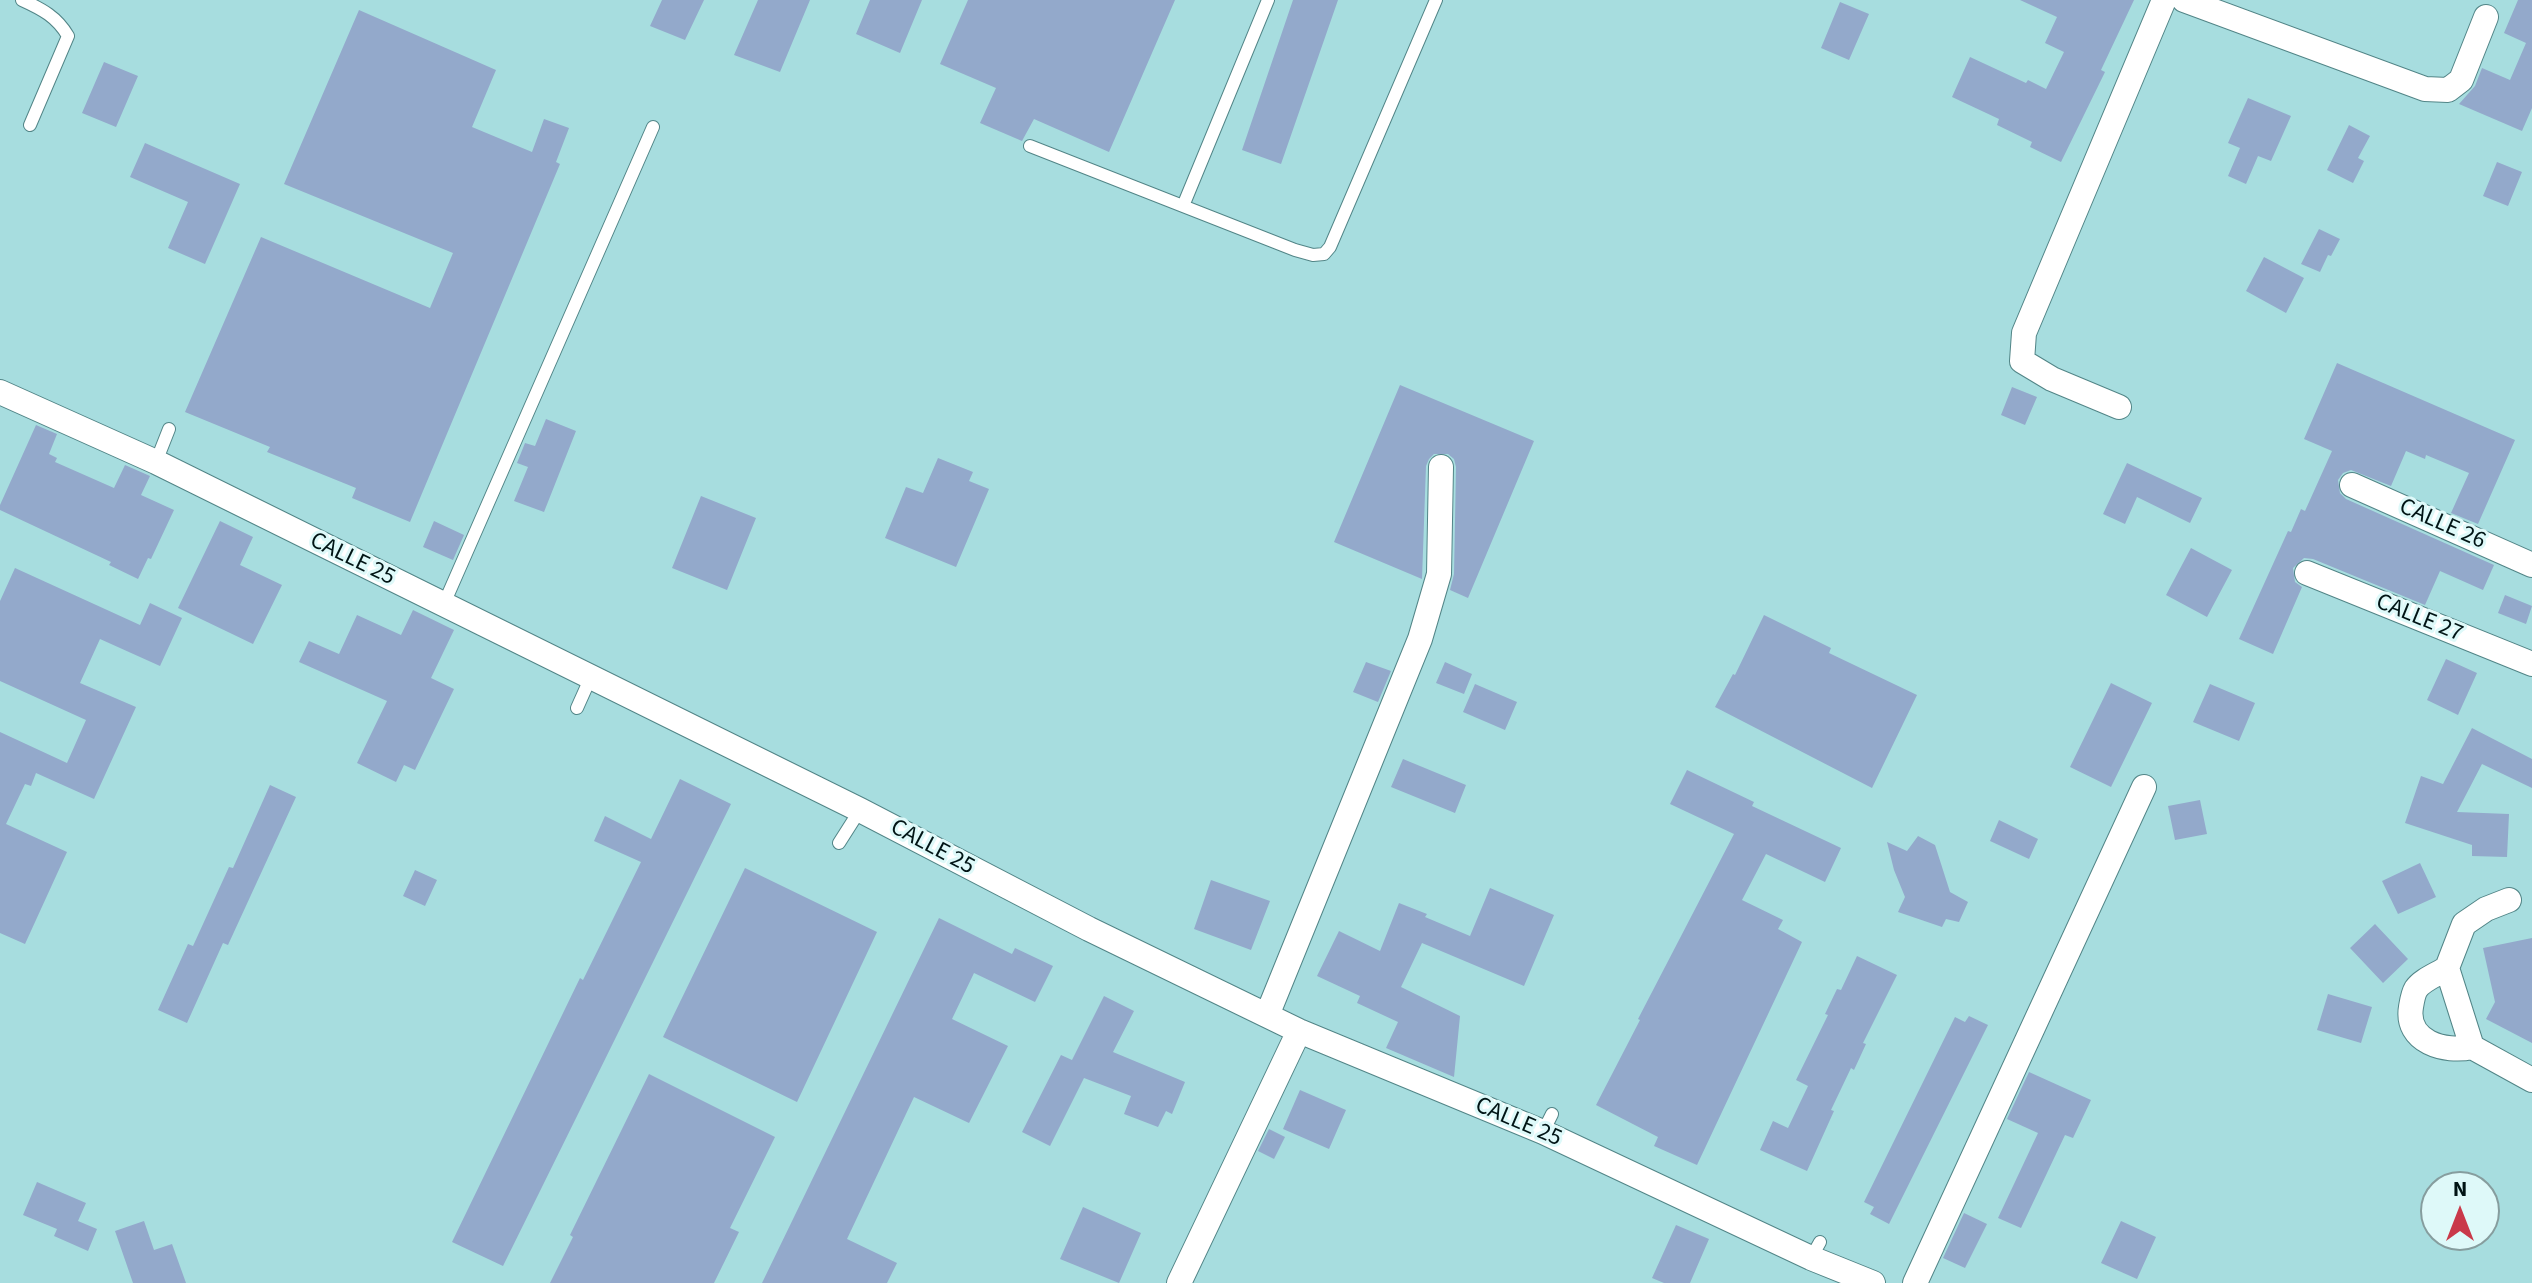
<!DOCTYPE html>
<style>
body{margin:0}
#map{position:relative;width:2532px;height:1283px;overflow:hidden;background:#a7dddf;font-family:"Source Sans 3",sans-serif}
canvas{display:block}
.north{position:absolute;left:2420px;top:1171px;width:80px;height:80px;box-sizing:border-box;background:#def9f9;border:2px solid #869d9e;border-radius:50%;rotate:0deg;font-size:22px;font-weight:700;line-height:32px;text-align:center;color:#011415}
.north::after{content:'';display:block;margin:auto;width:28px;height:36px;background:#c9394a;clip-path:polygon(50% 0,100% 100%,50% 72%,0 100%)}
</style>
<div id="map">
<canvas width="2532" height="1283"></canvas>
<div class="north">N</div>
</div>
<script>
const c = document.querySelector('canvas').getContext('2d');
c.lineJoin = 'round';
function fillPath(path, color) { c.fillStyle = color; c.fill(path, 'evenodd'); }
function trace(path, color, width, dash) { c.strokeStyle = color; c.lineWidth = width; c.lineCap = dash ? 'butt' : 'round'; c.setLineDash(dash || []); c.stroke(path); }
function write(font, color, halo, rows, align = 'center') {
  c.font = font + ' "Source Sans 3",sans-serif'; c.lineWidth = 6; c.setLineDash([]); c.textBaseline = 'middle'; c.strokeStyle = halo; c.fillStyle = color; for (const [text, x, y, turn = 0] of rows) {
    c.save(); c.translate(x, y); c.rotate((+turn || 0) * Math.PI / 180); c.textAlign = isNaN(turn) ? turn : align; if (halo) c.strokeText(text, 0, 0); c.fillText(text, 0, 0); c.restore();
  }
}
fillPath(new Path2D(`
 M 662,0 L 704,0 L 685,40 L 650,26 Z
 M 758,0 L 810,0 L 780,72 L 734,55 Z
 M 870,0 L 922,0 L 900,53 L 856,34 Z
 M 968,0 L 1175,0 L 1109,152 L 1034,119 L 1022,141 L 980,123 L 996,88 L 940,64 Z
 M 1293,0 L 1338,0 L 1281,164 L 1242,150 Z
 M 2020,0 L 2134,0 L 2101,70 L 2105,72 L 2061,162 L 2030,147 L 2032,142 L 1997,125 L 1999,119 L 1952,97 L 1970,57 L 2026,83 L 2028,80 L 2046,89 L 2064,52 L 2045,43 L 2057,17 Z
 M 2518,0 L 2532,0 L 2532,108 L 2522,131 L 2459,104 L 2475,86 L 2482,68 L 2510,80 L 2526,43 L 2504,33 Z
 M 1840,2 L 1869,14 L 1849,60 L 1821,48 Z
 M 359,10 L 496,70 L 472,127 L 532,152 L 544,119 L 569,128 L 556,162 L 560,164 L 410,522 L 352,498 L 356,488 L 267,452 L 270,447 L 185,412 L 261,237 L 430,308 L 453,253 L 284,184 Z
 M 104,62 L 138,76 L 116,127 L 82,113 Z
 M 2248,98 L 2291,116 L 2271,161 L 2258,156 L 2246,184 L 2228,176 L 2240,148 L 2228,143 Z
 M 2349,125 L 2370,136 L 2358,158 L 2364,161 L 2353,183 L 2327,170 Z
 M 145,143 L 240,184 L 205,264 L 168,248 L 188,202 L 130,177 Z
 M 2497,162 L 2522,172 L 2508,206 L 2483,196 Z
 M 2319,229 L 2340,239 L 2331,256 L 2328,255 L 2320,272 L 2301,264 Z
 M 2264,257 L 2304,278 L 2286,313 L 2246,291 Z
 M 2337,363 L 2515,440 L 2478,524 L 2451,513 L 2469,473 L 2426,455 L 2425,459 L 2406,451 L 2391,486 L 2351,470 L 2343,473 L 2338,480 L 2340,493 L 2346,499 L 2494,565 L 2483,590 L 2440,571 L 2425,605 L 2313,559 L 2304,558 L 2293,568 L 2295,582 L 2302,587 L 2273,654 L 2239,639 L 2288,531 L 2291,532 L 2301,509 L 2305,511 L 2332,451 L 2304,439 Z
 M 1400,385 L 1534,441 L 1468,598 L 1450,590 L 1454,574 L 1456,467 L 1454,459 L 1448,454 L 1434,454 L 1429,459 L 1426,466 L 1422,579 L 1334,542 Z
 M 2012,387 L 2037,397 L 2025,425 L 2001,415 Z
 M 546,419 L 576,431 L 544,512 L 514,501 L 528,467 L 517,463 L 525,443 L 535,446 Z
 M 36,425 L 57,434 L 49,454 L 57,458 L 55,462 L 114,488 L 125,465 L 150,476 L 141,495 L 174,510 L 151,559 L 148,558 L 138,579 L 109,565 L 111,562 L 0,510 L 0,505 Z
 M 938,458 L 973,472 L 969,481 L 989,489 L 956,567 L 885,538 L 906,487 L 923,493 Z
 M 2127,463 L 2202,498 L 2190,523 L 2137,497 L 2125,524 L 2103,514 Z
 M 701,496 L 756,518 L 727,590 L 672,568 Z
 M 220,521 L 253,537 L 240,565 L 282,585 L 253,644 L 178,608 Z
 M 434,521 L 464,535 L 453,560 L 423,547 Z
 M 2191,548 L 2232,570 L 2207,617 L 2166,595 Z
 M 15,568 L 140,625 L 150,603 L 182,618 L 160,666 L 100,639 L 80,683 L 136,707 L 94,799 L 36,773 L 31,786 L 25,784 L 6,824 L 67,852 L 25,944 L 0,933 L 0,732 L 67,763 L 86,720 L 0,681 L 0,601 Z
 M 2505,595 L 2532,606 L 2526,624 L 2498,613 Z
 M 413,610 L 454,630 L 431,678 L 454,689 L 415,770 L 404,765 L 396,782 L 357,763 L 387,701 L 299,662 L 309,641 L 339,654 L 357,615 L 401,635 Z
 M 1764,615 L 1831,648 L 1829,653 L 1917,695 L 1872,788 L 1715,707 L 1733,674 L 1735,675 Z
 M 2446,659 L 2477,673 L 2458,715 L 2427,700 Z
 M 1366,662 L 1391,671 L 1378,702 L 1353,692 Z
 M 1445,662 L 1472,674 L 1464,694 L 1436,683 Z
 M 2111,683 L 2152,703 L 2111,787 L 2070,767 Z
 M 1475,684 L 1517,702 L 1505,730 L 1463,712 Z
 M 2210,684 L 2255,703 L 2239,741 L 2193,722 Z
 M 2472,728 L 2532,759 L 2532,788 L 2482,764 L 2457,812 L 2509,814 L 2507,857 L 2472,856 L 2472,845 L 2405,823 L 2421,776 L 2443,784 Z
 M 1403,759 L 1466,785 L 1455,813 L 1391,787 Z
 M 1687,770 L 1754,802 L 1752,806 L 1841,848 L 1825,882 L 1766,854 L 1742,900 L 1783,920 L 1778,929 L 1802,942 L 1697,1165 L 1654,1146 L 1658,1137 L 1596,1105 L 1640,1020 L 1638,1019 L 1734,834 L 1670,804 Z
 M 680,779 L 731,804 L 503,1266 L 452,1242 L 580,978 L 583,980 L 641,862 L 594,841 L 605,816 L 651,839 Z
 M 270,785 L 296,797 L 228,945 L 223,943 L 187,1023 L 158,1010 L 188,944 L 193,946 L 229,867 L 233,868 Z
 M 2200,800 L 2207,834 L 2175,840 L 2168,806 Z
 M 1999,820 L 2038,839 L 2029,859 L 1990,841 Z
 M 1918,836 L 1935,845 L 1950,892 L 1968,902 L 1959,922 L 1946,919 L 1942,927 L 1898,912 L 1905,897 L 1894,870 L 1887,842 L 1907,851 Z
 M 2420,863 L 2436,897 L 2398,914 L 2382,881 Z
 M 745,868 L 877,932 L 797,1102 L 663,1037 Z
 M 415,870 L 437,880 L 425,906 L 403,896 Z
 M 1211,880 L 1270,901 L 1251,950 L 1194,929 Z
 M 1490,888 L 1554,915 L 1524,986 L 1422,943 L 1401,987 L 1460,1016 L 1454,1077 L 1386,1048 L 1398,1022 L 1357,1003 L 1360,996 L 1317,976 L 1339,931 L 1380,951 L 1399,903 L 1427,914 L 1425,917 L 1470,936 Z
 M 939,918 L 1012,954 L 1015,948 L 1053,966 L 1035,1002 L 974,973 L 952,1019 L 1008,1046 L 969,1123 L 914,1097 L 847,1239 L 897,1263 L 887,1283 L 762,1283 Z
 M 2375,924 L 2408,959 L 2383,983 L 2350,948 Z
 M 2532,938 L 2532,1043 L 2486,1019 L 2495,1002 L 2483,948 Z
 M 1857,956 L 1897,975 L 1863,1043 L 1866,1044 L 1854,1070 L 1851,1068 L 1831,1110 L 1834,1111 L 1807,1171 L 1760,1150 L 1773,1121 L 1788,1128 L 1808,1086 L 1796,1080 L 1828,1015 L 1825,1014 L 1837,989 L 1841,990 Z
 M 2328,994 L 2372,1007 L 2361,1043 L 2317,1030 Z
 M 1104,996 L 1134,1011 L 1113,1052 L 1185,1082 L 1172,1114 L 1166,1111 L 1158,1127 L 1124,1114 L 1131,1096 L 1084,1078 L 1050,1146 L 1022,1132 L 1061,1055 L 1072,1060 Z
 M 1969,1016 L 1988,1025 L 1889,1224 L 1870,1214 L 1874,1207 L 1864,1202 L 1955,1017 L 1965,1022 Z
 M 2029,1072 L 2091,1100 L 2073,1138 L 2065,1135 L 2021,1228 L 1998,1218 L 2038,1133 L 2007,1119 Z
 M 649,1074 L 775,1137 L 730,1228 L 739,1232 L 714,1283 L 550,1283 L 573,1237 L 570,1235 Z
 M 1300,1090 L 1346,1110 L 1329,1149 L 1283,1129 Z
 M 1269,1129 L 1285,1137 L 1274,1159 L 1258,1151 Z
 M 37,1182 L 86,1203 L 78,1221 L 97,1229 L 88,1251 L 54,1236 L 57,1229 L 23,1215 Z
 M 1083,1207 L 1141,1233 L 1119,1283 L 1060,1259 Z
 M 1964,1213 L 1987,1224 L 1965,1268 L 1943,1258 Z
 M 144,1221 L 154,1250 L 172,1244 L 186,1283 L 133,1283 L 115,1231 Z
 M 2121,1221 L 2156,1237 L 2137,1279 L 2101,1263 Z
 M 1676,1225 L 1709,1239 L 1690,1283 L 1664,1283 L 1652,1278 Z`), '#93a9cb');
const service = new Path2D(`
 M 22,0 C 42,9 57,17 68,36 L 30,125
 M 1030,146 L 1295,250 L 1313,255 L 1324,254 L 1330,247 L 1436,0
 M 1183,206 L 1268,0
 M 156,462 L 169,429
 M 443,606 L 653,127
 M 577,708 L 590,679
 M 839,843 L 860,810
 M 1543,1132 L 1552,1114
 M 1811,1258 L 1820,1242`);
const minor = new Path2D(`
 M 2184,0 L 2425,89 L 2448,90 L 2461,80 L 2486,17
 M 0,392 L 156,462 L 860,810 L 1089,929 L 1299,1031 L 1543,1132 L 1811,1258 L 1873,1283
 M 2119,407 L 2052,379 L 2022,361 L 2024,333 L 2164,0
 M 2352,485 L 2532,565
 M 2307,573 L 2532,664
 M 2509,900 L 2486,909 L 2464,924 L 2447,968 L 2472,1047 L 2532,1080
 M 2447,968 C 2438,974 2422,980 2416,989 C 2413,994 2412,1001 2411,1007 C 2405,1042 2445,1053 2472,1047
 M 1268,1013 L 1420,639 L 1439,574 L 1441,467
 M 1179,1283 L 1299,1031
 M 1915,1283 L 2144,787`);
trace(service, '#528587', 14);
trace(minor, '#528587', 26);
trace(service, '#fff', 12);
trace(minor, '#fff', 24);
write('24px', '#011415', '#def9f9', [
 ["CALLE 26",2442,525,24],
 ["CALLE 25",352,560,26],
 ["CALLE 27",2419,619,22],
 ["CALLE 25",932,848,28],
 ["CALLE 25",1518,1123,23]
]);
</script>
